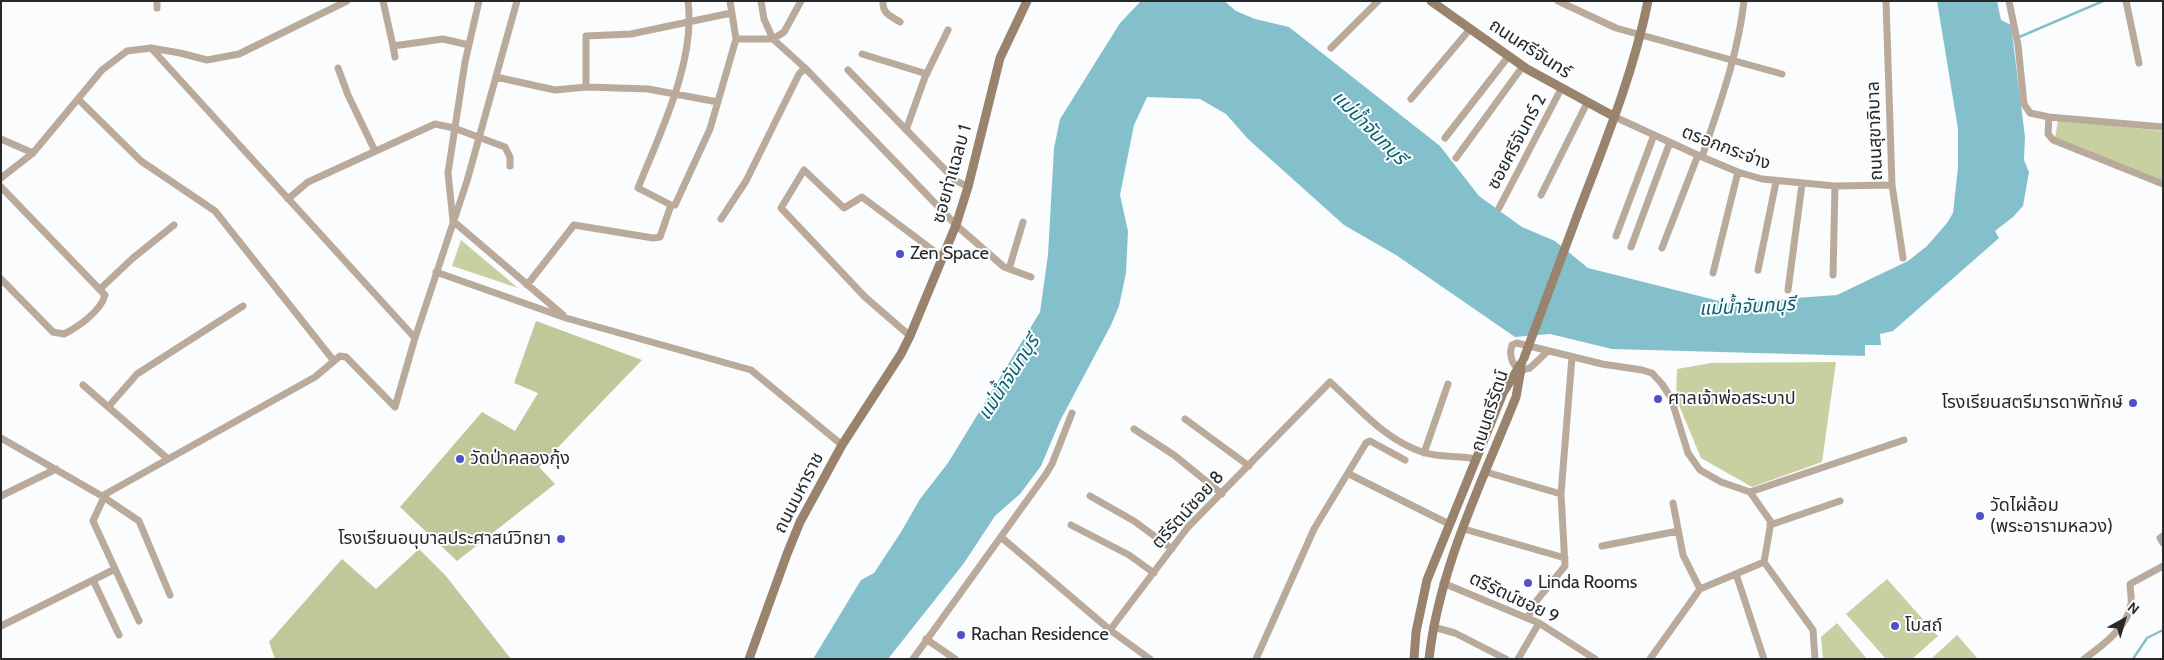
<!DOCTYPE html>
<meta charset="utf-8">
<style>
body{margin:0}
#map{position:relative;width:2164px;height:660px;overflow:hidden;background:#fafcfe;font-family:Cabin,sans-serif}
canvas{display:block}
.frame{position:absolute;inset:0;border:2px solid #262829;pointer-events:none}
.north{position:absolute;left:2099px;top:595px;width:50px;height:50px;-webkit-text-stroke:4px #fafcfe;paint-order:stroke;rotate:39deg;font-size:14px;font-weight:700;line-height:20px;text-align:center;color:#262829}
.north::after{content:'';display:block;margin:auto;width:18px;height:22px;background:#262829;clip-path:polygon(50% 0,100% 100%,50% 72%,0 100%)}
</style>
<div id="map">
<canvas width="2164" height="660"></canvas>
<div class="frame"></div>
<div class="north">N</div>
</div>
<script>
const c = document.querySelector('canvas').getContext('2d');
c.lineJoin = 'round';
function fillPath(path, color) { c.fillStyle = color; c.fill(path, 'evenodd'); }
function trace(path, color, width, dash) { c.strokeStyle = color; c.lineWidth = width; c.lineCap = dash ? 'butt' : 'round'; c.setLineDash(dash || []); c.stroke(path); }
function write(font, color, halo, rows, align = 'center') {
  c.font = font + ' Cabin,"Noto Sans Thai",sans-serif'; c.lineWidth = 4; c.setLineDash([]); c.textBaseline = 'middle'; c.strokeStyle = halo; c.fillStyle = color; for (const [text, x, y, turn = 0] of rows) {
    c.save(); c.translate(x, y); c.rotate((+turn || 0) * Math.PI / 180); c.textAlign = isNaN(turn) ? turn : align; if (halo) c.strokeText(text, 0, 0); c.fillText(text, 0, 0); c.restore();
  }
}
fillPath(new Path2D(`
 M 2058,120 L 2163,131 L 2163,181 L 2055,138 Z
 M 461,240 L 518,288 L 452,266 Z
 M 1836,362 L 1822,462 L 1752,487 L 1701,458 L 1676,398 L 1677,369 L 1711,363 Z
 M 1887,579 L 1938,636 L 1912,659 L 1886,659 L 1846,614 Z
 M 1837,623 L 1867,659 L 1823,659 L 1821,637 Z
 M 1957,635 L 1978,659 L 1931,659 Z`), '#c8d0a2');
fillPath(new Path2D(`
 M 536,321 L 642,360 L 539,467 L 555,484 L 457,561 L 400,507 L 482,412 L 515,431 L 538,393 L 514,383 Z
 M 419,549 L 446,576 L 511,659 L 275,659 L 269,642 L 342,559 L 376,589 Z`), '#c0c899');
fillPath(new Path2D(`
 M 1141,1 L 1224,1 L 1236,11 L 1255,19 L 1289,27 L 1440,146 L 1479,196 L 1522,227 L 1555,241 L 1588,268 L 1727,303 L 1837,295 L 1908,261 L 1927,246 L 1947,223 L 1953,213 L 1958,167 L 1958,129 L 1937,1 L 1997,1 L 2001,20 L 2011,25 L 2025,137 L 2024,160 L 2029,172 L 2023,206 L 2013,217 L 1995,231 L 1999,238 L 1893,331 L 1880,334 L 1881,345 L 1865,345 L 1865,356 L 1612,349 L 1550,334 L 1515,337 L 1396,255 L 1344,225 L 1248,139 L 1226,114 L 1200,99 L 1147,97 L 1134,125 L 1120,195 L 1128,231 L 1126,273 L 1119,306 L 1111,325 L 1060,421 L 1041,466 L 1020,494 L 995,516 L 964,563 L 888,659 L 813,659 L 861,580 L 874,573 L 901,532 L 920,499 L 948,463 L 1040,312 L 1048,255 L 1054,148 L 1060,119 L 1120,23 Z`), '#84c0cb');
trace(new Path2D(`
 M 2017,38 L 2103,1
 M 2133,659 L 2147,638 L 2163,630`), '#84c0cb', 2.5);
trace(new Path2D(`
 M 383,1 L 393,46 L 443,39 L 469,45
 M 479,1 L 465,62 L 448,173 L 453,221 L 563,315
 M 761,1 L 764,19 L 773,39 L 805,68 L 956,225 L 1004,267 L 1031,277
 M 883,1 C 882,14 891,16 900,22
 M 1558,1 L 1616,28 L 1782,74
 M 1886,1 L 1892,185 L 1903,258
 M 2009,1 L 2018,45 L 2024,104 L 2030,113 L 2049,117 L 2163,127
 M 2126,1 L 2139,63
 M 157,8 L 157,1
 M 736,39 L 773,39 L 784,32 L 801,1
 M 393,46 L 395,57
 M 151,48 L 415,338
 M 1331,48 L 1378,1
 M 862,54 L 927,74
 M 338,68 L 348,95 L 375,151
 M 848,70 L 955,180 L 968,187
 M 496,77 L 555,90 L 586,87 L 648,89 L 718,102
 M 586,87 L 586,36 L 631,34 L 731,13
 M 78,99 L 141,161 L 215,211 L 334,361
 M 1411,99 L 1470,29
 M 1615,117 L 1702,157 L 1738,172 L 1762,179 L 1835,186 L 1892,185
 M 2049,117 L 2048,134 L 2053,140 L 2163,184
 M 906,130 L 925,77 L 948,30
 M 1445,138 L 1508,57
 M 1,139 L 33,153
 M 1702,157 C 1719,106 1738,55 1744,1
 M 1456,158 L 1523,66
 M 1,178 L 33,153 L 102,70 L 127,51 L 151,48 L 180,53 L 207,60 L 239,54 L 347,1
 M 1,187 L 105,295 C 101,311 78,327 64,334 L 53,332 L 1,279
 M 1541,195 L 1587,103
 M 288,199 L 308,182 L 435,124 L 454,128 L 505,147 L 510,157 L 510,166
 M 671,205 L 638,188 C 660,133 696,61 688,1
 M 1499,208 L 1561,89
 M 721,219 L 746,181 L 799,74 L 805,68
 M 1616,236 L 1654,135
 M 1631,247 L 1670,142
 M 1662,248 L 1698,155
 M 1009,269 L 1023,222
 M 1758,270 L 1776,182
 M 436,272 L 566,318 L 751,370 L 842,445
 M 1713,273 L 1738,172
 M 1833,275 L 1835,186
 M 527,285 L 574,225 L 653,238 L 660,237 L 671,205 L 675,205 L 710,129 L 736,39 L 730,1
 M 100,289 L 133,258 L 174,225
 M 1788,290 L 1802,184
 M 910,336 L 865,297 L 781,208 L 804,170 L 844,208 L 862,197 L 942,257
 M 1518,369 C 1511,362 1509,354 1512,345 L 1517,343 L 1602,364 L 1642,370 L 1652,373 L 1662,384 L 1671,398 L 1688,453 L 1700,470 L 1721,482 L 1750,492 L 1771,522 L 1764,562 L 1813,630 L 1815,659
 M 1521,370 L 1530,368 L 1548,351
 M 83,385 L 168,459
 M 109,406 L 137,374 L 243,306
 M 1185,419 L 1249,466
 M 1134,429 L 1174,455 L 1222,494
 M 1,438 L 102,496 L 315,377 L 340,356 L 346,357 L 395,407 L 415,338 L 467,181 L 517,1
 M 1424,453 L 1448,384
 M 1486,472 L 1561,494
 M 1349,474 L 1449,524
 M 1750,492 L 1904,440
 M 1,496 L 56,469
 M 102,496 L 139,521 L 170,595
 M 1090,496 L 1134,521 L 1172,549
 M 104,497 L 93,521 L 139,621
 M 1673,503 L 1683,555 L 1700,589
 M 1071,525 L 1129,555 L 1154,573
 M 1770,525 L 1840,501
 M 1464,529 L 1565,558
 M 2163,536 L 2160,538 L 2163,543
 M 1001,537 L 1110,630
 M 1602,546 L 1678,531
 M 1736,574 L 1764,659
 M 93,580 L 119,635
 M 1443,583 L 1539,623 L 1595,659
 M 1528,618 L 1533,605 L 1565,566 L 1561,494 L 1572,357
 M 1,626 L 115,569
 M 1433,627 L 1455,633 L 1506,659
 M 926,639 L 955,659
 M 913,659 L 1046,474 L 1052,464 L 1072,413
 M 1150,659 L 1110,630 L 1188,527 L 1330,382 C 1358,407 1385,440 1422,452 C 1439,458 1459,455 1476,459
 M 1256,659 L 1314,529 L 1366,443 L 1370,441 L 1405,460
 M 1518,659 L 1539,623
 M 1650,659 L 1700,589 L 1764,562
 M 2084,659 C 2102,646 2128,627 2131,604 C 2132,598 2130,590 2130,584 L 2163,566`), '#baaa9b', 7);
trace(new Path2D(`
 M 1431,1 L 1527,69 L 1615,117
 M 1577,216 C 1604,145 1633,75 1648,1
 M 749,659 L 787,554 L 800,522 L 842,445 L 901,354 L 910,336 L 956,225 L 968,187 L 1000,58 L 1027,1
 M 1414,659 L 1416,632 L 1427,580 L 1503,393 L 1522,362
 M 1429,659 C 1439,568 1482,482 1516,397 L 1521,369`), '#9a836c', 9);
trace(new Path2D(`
 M 1524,358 L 1577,216`), '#9a836c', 9);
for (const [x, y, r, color] of [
 [900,254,5,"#5250c7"],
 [1658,399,5,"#5250c7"],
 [2133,403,5,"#5250c7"],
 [460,459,5,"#5250c7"],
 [1980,516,5,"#5250c7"],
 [561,539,5,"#5250c7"],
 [1528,583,5,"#5250c7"],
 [1895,626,5,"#5250c7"],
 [961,635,5,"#5250c7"]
]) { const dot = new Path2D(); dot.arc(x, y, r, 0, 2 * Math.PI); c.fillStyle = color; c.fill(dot); trace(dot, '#fafcfe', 2); }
write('18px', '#262829', '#fafcfe', [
 ["ถนนศรีจันทร์",1530,49,33],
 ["ถนนสุขาภิบาล",1875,131,-92],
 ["ซอยศรีจันทร์ 2",1517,142,-62],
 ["ตรอกกระจ่าง",1726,148,21],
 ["ซอยท่าแฉลบ 1",952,174,-74],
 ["ถนนตรีรัตน์",1490,411,-72],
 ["ถนนมหาราช",799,493,-63],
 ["ตรีรัตน์ซอย 8",1188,510,-48],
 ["ตรีรัตน์ซอย 9",1514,598,25]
]);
write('18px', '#262829', '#fafcfe', [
 ["Zen Space",910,254],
 ["ศาลเจ้าพ่อสระบาป",1668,399],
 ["โรงเรียนสตรีมารดาพิทักษ์",2123,403,"right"],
 ["วัดป่าคลองกุ้ง",470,459],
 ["วัดไผ่ล้อม",1990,506],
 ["(พระอารามหลวง)",1990,527],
 ["โรงเรียนอนุบาลประศาสน์วิทยา",551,539,"right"],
 ["Linda Rooms",1538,583],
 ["โบสถ์",1905,626],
 ["Rachan Residence",971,635]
], 'left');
write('italic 19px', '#0a606c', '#fafcfe', [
 ["แม่น้ำจันทบุรี",1369,128,45],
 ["แม่น้ำจันทบุรี",1747,307,-3],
 ["แม่น้ำจันทบุรี",1009,378,-57]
]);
</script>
